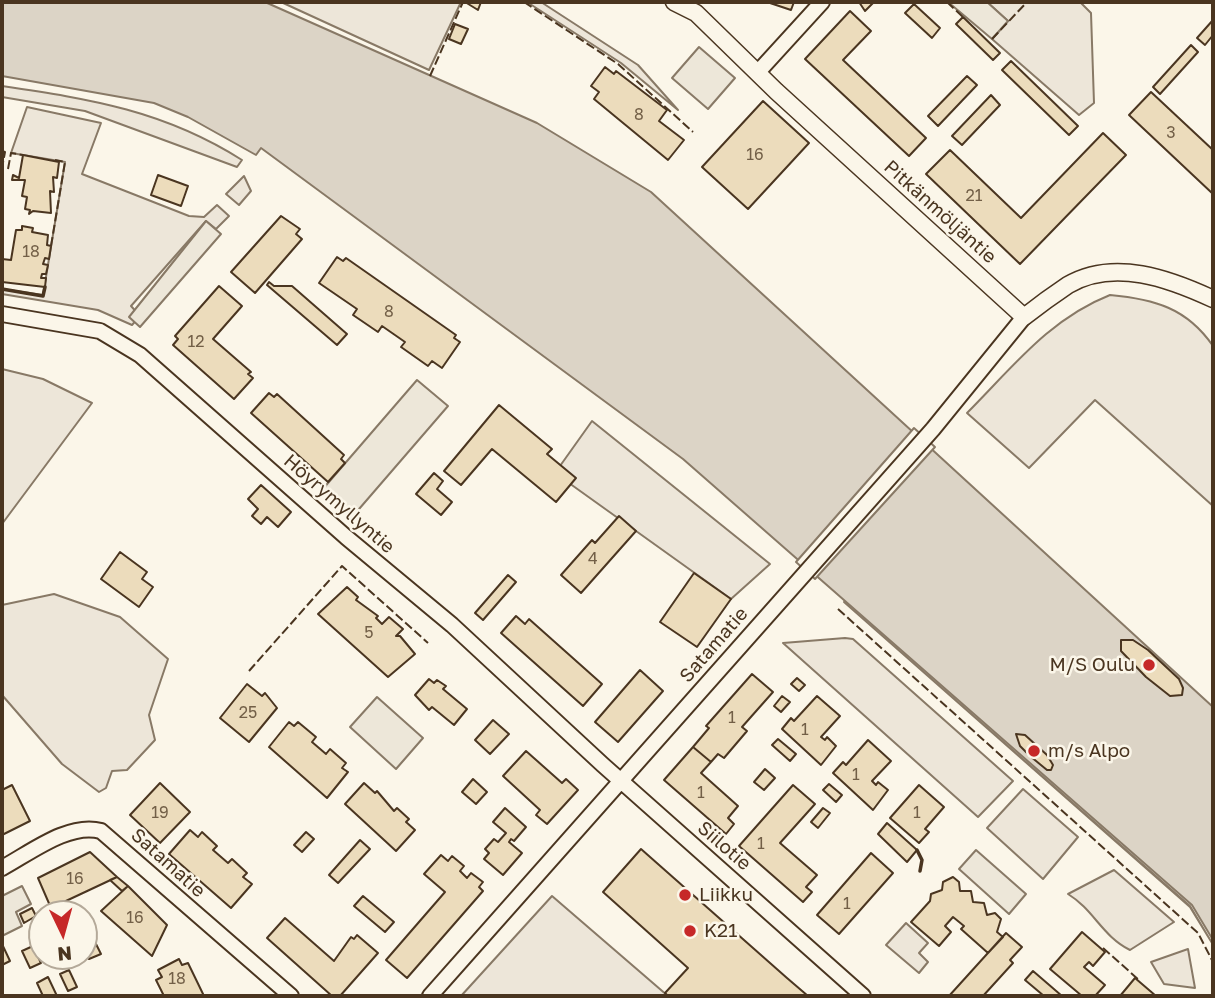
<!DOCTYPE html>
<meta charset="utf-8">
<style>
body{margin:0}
#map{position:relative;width:1215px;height:998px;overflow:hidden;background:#fbf6e9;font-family:"Golos Text",sans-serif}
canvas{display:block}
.frame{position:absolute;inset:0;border:4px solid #4a3520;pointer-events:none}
.north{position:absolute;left:28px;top:900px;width:70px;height:70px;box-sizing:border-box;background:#fbf6e9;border:2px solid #b4a999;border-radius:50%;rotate:175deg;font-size:19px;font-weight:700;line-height:28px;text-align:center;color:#4a3520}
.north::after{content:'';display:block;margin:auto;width:24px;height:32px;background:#c62828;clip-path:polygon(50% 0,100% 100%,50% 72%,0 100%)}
</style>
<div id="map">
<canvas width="1215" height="998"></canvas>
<div class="frame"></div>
<div class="north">N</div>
</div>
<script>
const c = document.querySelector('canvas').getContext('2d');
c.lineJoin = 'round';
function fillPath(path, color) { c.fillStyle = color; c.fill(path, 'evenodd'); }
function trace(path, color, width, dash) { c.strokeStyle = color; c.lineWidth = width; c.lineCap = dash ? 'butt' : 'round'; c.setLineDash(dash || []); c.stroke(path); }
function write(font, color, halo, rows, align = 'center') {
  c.font = font + ' "Golos Text",sans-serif'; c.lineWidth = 5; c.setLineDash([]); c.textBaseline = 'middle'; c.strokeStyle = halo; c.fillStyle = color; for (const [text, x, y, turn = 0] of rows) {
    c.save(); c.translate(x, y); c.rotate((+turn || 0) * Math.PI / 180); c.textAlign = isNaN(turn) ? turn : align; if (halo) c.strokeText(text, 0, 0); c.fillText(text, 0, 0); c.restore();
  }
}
const green = new Path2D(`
 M 281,2 L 461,2 L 429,70 Z
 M 527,2 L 541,2 L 638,65 L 678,110 L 621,63 Z
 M 987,2 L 1080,2 L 1091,13 L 1094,103 L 1079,115 L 992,39 L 1008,21 Z
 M 2,86 C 91,99 165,111 242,160 L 237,167 L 85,111 L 2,97 Z
 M 27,107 L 101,123 L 82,174 L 189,216 L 204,217 L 217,205 L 229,216 L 216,229 L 206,221 L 131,306 L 140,316 L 132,325 L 98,310 L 2,294 L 2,289 L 43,295 L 65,162 L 11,153 Z
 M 244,176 L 251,191 L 239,205 L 226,194 Z
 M 1110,295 C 1154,299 1187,308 1213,346 L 1213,506 L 1095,400 L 1029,468 L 967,413 C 1012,368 1049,319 1110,295 Z
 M 2,369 L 43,379 L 92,403 L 2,524 Z
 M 592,421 L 770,564 L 731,599 L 555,473 Z
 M 54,594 L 120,617 L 168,659 L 149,715 L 155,740 L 127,770 L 112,771 L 106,788 L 99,792 L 62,764 L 2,695 L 2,605 Z
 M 845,638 L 853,639 L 1013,781 L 978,817 L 783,643 Z
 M 1023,789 L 1078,837 L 1043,879 L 987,828 Z
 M 1114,870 L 1174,922 L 1130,950 C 1102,936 1094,910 1068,894 Z
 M 552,896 L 668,996 L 461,996 Z
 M 906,923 L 928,943 L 919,953 L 928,962 L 919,973 L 886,945 Z
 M 1188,949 L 1195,988 L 1164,984 L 1151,962 Z`);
fillPath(green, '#ede6d9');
trace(green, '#887966', 2);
const parking = new Path2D(`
 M 948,2 L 987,2 L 1008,21 L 992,39 Z
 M 699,47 L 735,78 L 708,109 L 672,78 Z
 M 206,221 L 221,234 L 140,327 L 129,317 Z
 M 417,380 L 448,406 L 353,516 L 322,490 Z
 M 377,697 L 423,738 L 396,769 L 350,727 Z
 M 976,850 L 1026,894 L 1009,914 L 959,869 Z
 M 22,886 L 31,904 L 16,912 L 22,926 L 2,936 L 2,896 Z`);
fillPath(parking, '#ede7d9');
trace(parking, '#887966', 2);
const water = new Path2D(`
 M 2,2 L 265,2 L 537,123 L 651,192 L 1213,707 L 1213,940 L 1192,905 L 683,459 L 261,148 L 256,155 L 188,117 L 154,103 L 2,76 Z`);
fillPath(water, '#dcd4c6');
trace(water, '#887966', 2);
const pier = new Path2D(`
 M 914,428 L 935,447 L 815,579 L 796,562 Z
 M 844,602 L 1190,906 L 1212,943 L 1190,907 Z`);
fillPath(pier, '#fbf6e9');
trace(pier, '#887966', 2);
const building = new Path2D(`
 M 465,2 L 481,2 L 478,10 Z
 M 767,2 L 794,2 L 791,10 Z
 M 859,2 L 874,2 L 865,11 Z
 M 914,4 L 940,28 L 932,38 L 905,13 Z
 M 850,11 L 871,31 L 843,60 L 926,138 L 909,156 L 805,59 Z
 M 963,17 L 1000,53 L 993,60 L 956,24 Z
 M 1213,20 L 1213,35 L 1205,45 L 1197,38 Z
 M 455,24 L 468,29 L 461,44 L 449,39 Z
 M 1191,45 L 1198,52 L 1160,94 L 1153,87 Z
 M 1011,61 L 1078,126 L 1069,135 L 1002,70 Z
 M 605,67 L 614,74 L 616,71 L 667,110 L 659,121 L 684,140 L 668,160 L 594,99 L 599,92 L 591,86 Z
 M 967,76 L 977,85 L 938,126 L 928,116 Z
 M 1151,92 L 1213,150 L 1213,194 L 1129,115 Z
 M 991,95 L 1000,105 L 962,145 L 952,136 Z
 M 763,101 L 809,143 L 748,209 L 702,167 Z
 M 1103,133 L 1126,155 L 1020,264 L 926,174 L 950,150 L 1021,218 Z
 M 23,155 L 59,162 L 57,178 L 53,177 L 54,192 L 50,191 L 51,213 L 33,211 L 29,214 L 30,210 L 25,209 L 27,197 L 22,196 L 25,180 L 12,180 L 13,175 L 19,178 Z
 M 158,175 L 188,186 L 181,206 L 151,195 Z
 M 281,216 L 300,229 L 296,234 L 302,239 L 255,293 L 231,272 Z
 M 22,226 L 33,228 L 32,232 L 48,235 L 47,245 L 51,246 L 49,259 L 45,258 L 43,264 L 48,265 L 46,274 L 42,274 L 41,278 L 46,278 L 45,287 L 2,282 L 2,259 L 11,260 L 16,230 L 22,230 Z
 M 337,257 L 343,261 L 346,258 L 456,335 L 454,338 L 460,342 L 442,368 L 432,361 L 428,366 L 401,347 L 405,342 L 382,326 L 378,332 L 353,315 L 357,309 L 319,283 Z
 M 269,282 L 274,286 L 292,286 L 347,334 L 337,345 L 267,285 Z
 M 219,286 L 242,306 L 213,339 L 251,372 L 248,374 L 253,378 L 234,399 L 173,345 L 178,339 L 175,336 Z
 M 269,393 L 274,397 L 277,394 L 344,455 L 341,459 L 345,463 L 328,482 L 251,413 Z
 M 499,405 L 552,449 L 547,454 L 576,478 L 556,502 L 492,449 L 461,485 L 444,471 Z
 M 434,473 L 443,481 L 437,489 L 452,502 L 441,515 L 416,494 Z
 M 261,485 L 291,512 L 278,527 L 267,517 L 261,524 L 252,516 L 258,509 L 248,499 Z
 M 619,516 L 636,531 L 581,593 L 561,575 L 592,540 L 595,543 Z
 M 120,552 L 147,572 L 142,579 L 153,587 L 139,607 L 101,579 Z
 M 694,573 L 731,599 L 697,647 L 660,622 Z
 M 508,575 L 516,582 L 483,620 L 475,613 Z
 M 347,587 L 358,597 L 356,600 L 378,616 L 376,618 L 382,624 L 389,617 L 403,629 L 396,636 L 400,636 L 415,654 L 388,677 L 318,614 Z
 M 516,616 L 525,624 L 529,619 L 602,684 L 583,706 L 501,633 Z
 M 1121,640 L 1133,640 L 1148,650 L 1179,679 L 1183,688 L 1182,695 L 1170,696 L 1146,677 L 1121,651 Z
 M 640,670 L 663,691 L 618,742 L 595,722 Z
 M 752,674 L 773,692 L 742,727 L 747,731 L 724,758 L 718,754 L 711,762 L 693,747 L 709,728 L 706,726 Z
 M 797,678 L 805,685 L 799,691 L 791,684 Z
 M 429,679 L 434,683 L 437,680 L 446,686 L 443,689 L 467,709 L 454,725 L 432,707 L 429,710 L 415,695 Z
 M 247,684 L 262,696 L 265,693 L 277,708 L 249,742 L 220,718 Z
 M 782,696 L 790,702 L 781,712 L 774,706 Z
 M 817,696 L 840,716 L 821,737 L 825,740 L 827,737 L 836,746 L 821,765 L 782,729 L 791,718 L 794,721 Z
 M 493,720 L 509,734 L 490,754 L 475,740 Z
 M 289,722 L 294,726 L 298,722 L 316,737 L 312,742 L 326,754 L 330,749 L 346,763 L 342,768 L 348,772 L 327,798 L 269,747 Z
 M 1016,734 L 1025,735 L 1047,755 L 1053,765 L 1051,770 L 1047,770 L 1030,756 L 1020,746 Z
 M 778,739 L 796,754 L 790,761 L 772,745 Z
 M 868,740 L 891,761 L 872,781 L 876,785 L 878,782 L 888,790 L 873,810 L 833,773 L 843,762 L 846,765 Z
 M 693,747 L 711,762 L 701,773 L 738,806 L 728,818 L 734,824 L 726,834 L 664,780 Z
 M 526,751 L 562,783 L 566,779 L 578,790 L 547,824 L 536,815 L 540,810 L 503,776 Z
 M 765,769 L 775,778 L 764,790 L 754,782 Z
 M 473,779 L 487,792 L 476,804 L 462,792 Z
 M 160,783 L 190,812 L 160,843 L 130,815 Z
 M 364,783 L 375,793 L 377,791 L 394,811 L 397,808 L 409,819 L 406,822 L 415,830 L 396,851 L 345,804 Z
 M 829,784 L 842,795 L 836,802 L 823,790 Z
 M 12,785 L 30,821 L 2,835 L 2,790 Z
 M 793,785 L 815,804 L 780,843 L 817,875 L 806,887 L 812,892 L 803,902 L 739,846 Z
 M 919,785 L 944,807 L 925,829 L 929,832 L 919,843 L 890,818 Z
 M 505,808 L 526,827 L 514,841 L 511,839 L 509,842 L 522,853 L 503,875 L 484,859 L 489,853 L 485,849 L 494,839 L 498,842 L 506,833 L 493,822 Z
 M 823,808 L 830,813 L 818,828 L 811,822 Z
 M 887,823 L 917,850 L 907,862 L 878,834 Z
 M 190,830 L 198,837 L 202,832 L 217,846 L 213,850 L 228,863 L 232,859 L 247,873 L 243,877 L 252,884 L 231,908 L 169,854 Z
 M 306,832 L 314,839 L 302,852 L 294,845 Z
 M 360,840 L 370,849 L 338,883 L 329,875 Z
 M 641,849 L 787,978 L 808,996 L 668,996 L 665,993 L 688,968 L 603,892 Z
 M 90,852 L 117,877 L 51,908 L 38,878 Z
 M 871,853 L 893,873 L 839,934 L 817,915 Z
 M 441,855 L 448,861 L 452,856 L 464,866 L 460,871 L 467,878 L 471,873 L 483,882 L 479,887 L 483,891 L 407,978 L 386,960 L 445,892 L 424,874 Z
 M 117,877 L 128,886 L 122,891 L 110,880 Z
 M 953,877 L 959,882 L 960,891 L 971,891 L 973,902 L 984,903 L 987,915 L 995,913 L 1001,919 L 997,932 L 1003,937 L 988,953 L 961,929 L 964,926 L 953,917 L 945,926 L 951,932 L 939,946 L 911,922 L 930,901 L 931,894 L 942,890 L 943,882 Z
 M 128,886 L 167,925 L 152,956 L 101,911 Z
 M 363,896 L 394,922 L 385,932 L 354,906 Z
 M 32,908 L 36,916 L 24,923 L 20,914 Z
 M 285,918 L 334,961 L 351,937 L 354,939 L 357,935 L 378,953 L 340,996 L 332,996 L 267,938 Z
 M 1082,932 L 1105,952 L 1093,966 L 1089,962 L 1084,967 L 1105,985 L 1095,996 L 1082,996 L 1050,969 Z
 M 1006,933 L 1022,947 L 1010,960 L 1013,963 L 983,996 L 949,996 Z
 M 91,934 L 101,954 L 89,959 L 84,949 L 84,938 Z
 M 2,944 L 10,961 L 2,965 Z
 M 33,946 L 41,963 L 30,968 L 22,951 Z
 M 179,959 L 182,965 L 188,963 L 204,996 L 164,996 L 156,980 L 162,977 L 158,970 Z
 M 69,970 L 77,987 L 68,991 L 60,974 Z
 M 1033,971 L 1062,996 L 1044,996 L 1025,980 Z
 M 48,977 L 57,996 L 43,996 L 37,983 Z
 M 1135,978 L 1156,996 L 1120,996 Z`);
fillPath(building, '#ecdcbc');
trace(building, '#4a3520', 2);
const minor = new Path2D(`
 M 759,71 L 822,2
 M 2,314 L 100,331 L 140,355 L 346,537 L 452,625 L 603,765 L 863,996
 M 2,868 C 30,853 69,822 101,831 L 291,996
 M 430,996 L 933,429 L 1024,317`);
const tertiary = new Path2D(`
 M 674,2 L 696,13 L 776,91 L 1024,317 C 1038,306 1053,295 1068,285 C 1114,258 1170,279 1213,299`);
trace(minor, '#4a3520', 18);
trace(tertiary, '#4a3520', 19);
trace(minor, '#fbf6e9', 14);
trace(tertiary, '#fbf6e9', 16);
trace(new Path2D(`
 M 524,2 L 618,64 L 693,132
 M 947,2 L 963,17
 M 992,39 L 1027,2
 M 430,76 L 463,2
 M 2,151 L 5,152 L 2,168
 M 8,169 L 11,153 L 23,155
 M 51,246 L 65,162 L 55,160
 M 838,609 L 1198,933 L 1213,962
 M 249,671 L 342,566 L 428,643
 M 1103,948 L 1139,980`), '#4a3520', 2, [9, 3.5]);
trace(new Path2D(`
 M 2,289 L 43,296 L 45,287
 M 917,850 L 922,860 L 920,871`), '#4a3520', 3.5);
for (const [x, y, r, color] of [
 [1149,665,7,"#c62828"],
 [1034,751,7,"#c62828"],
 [685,895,7,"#c62828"],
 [690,931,7,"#c62828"]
]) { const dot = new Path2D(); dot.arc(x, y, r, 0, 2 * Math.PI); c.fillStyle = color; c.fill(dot); trace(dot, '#fbf6e9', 2.5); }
write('16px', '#725f47', null, [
 ["8",639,115],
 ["3",1171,133],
 ["16",755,155],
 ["21",974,196],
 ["18",31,252],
 ["8",389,312],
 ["12",196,342],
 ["4",593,559],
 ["5",369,633],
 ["25",248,713],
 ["1",732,718],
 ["1",805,730],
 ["1",856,775],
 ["1",701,793],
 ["19",160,813],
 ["1",917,813],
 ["1",761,844],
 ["16",75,879],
 ["1",847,904],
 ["16",135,918],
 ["18",177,979]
]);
write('19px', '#4a3520', '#fbf6e9', [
 ["Pitkänmöljäntie",940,212,42],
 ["Höyrymyllyntie",339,504,41],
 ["Satamatie",714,645,-49],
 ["Siilotie",724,846,41],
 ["Satamatie",168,863,42]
]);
write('19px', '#4a3520', '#fbf6e9', [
 ["M/S Oulu",1135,665,"right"],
 ["m/s Alpo",1048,751],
 ["Liikku",699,895],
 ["K21",704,931]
], 'left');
</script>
